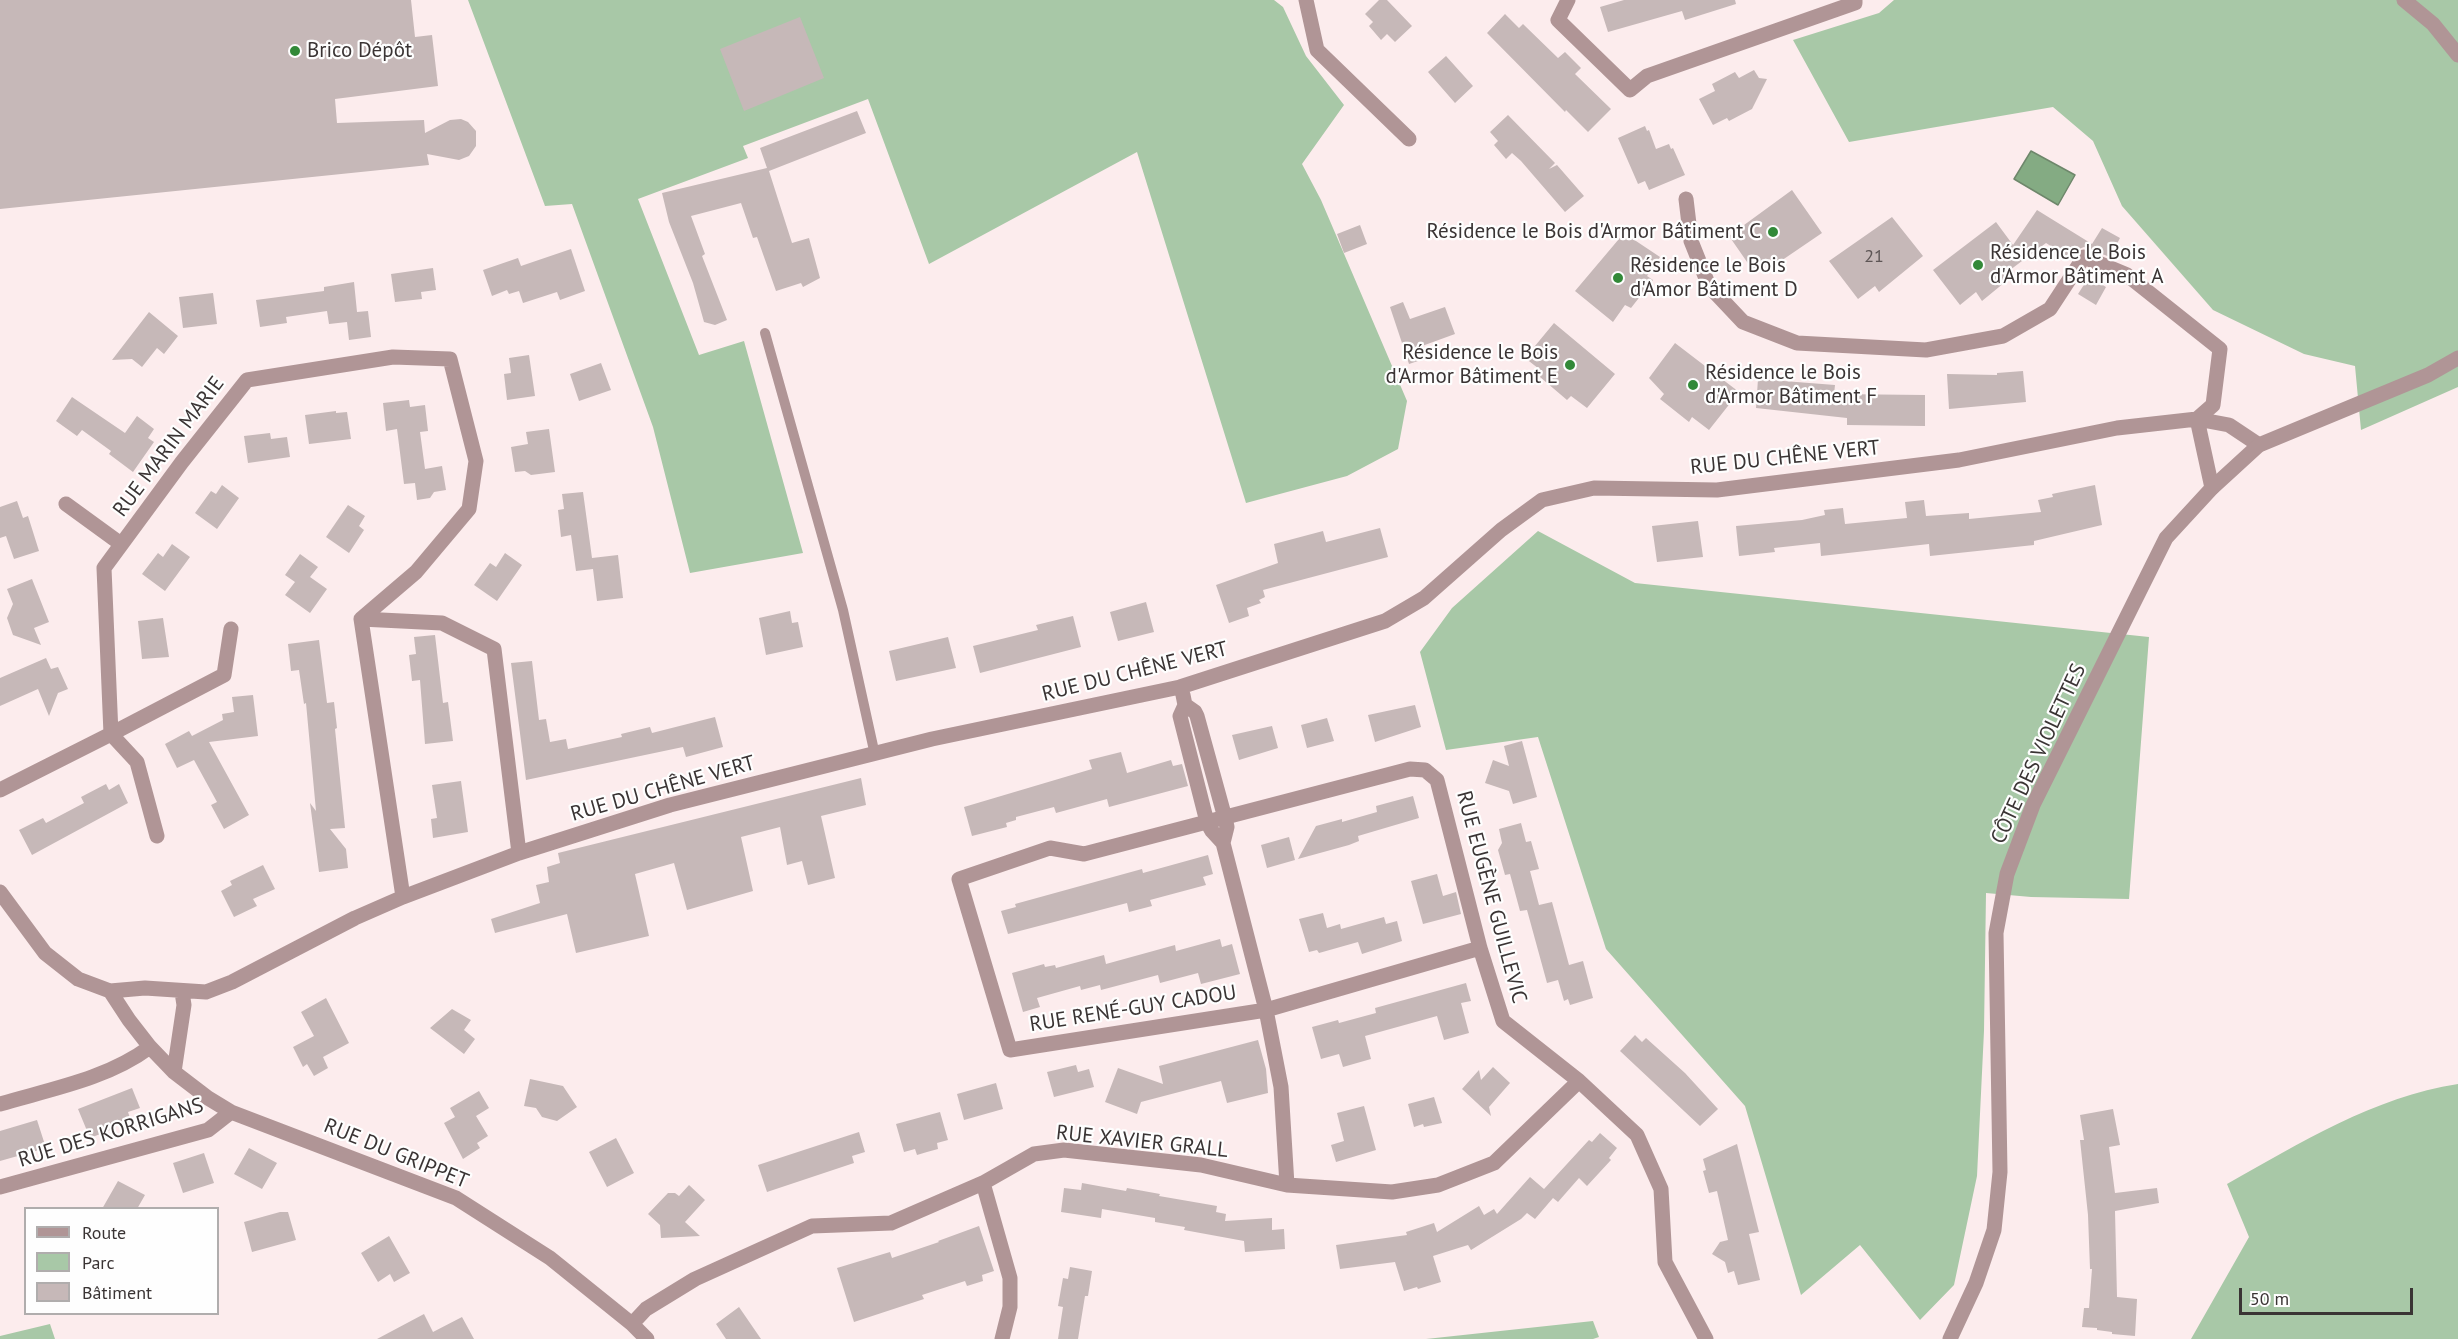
<!DOCTYPE html>
<meta charset="utf-8">
<style>
body{margin:0}
#map{position:relative;width:2458px;height:1339px;overflow:hidden;background:#fceced;font-family:"PT Sans",sans-serif}
canvas{display:block}
.legend{position:absolute;left:24px;top:1207px;width:195px;height:108px;box-sizing:border-box;background:#fefefe;border:2px solid #b0adad;margin:0;padding:8px 10px;list-style:none;font-size:18px;color:#3a3434}
.legend li{display:flex;align-items:center;gap:12px;height:30px}
.legend b{width:30px;border:2px solid #b0adad}
.scale{position:absolute;left:2239px;top:1288px;width:174px;height:27px;box-sizing:border-box;border:3px solid #3a3434;border-top:0;padding-left:8px;font-size:18px;line-height:21px;white-space:nowrap;color:#3a3434;-webkit-text-stroke:4px #fefefe;paint-order:stroke}
</style>
<div id="map">
<canvas width="2458" height="1339"></canvas>
<ul class="legend">
<li><b style="height:8px;background:#b09596"></b>Route</li>
<li><b style="height:16px;background:#a8c8a7"></b>Parc</li>
<li><b style="height:16px;background:#c6b8b8"></b>Bâtiment</li>
</ul>
<div class="scale">50 m</div>
</div>
<script>
const c = document.querySelector('canvas').getContext('2d');
c.lineJoin = 'round';
function fillPath(path, color) { c.fillStyle = color; c.fill(path, 'evenodd'); }
function trace(path, color, width, dash) { c.strokeStyle = color; c.lineWidth = width; c.lineCap = dash ? 'butt' : 'round'; c.setLineDash(dash || []); c.stroke(path); }
function write(font, color, halo, rows, align = 'center') {
  c.font = font + ' "PT Sans",sans-serif'; c.lineWidth = 4.5; c.setLineDash([]); c.textBaseline = 'middle'; c.strokeStyle = halo; c.fillStyle = color; for (const [text, x, y, turn = 0] of rows) {
    c.save(); c.translate(x, y); c.rotate((+turn || 0) * Math.PI / 180); c.textAlign = isNaN(turn) ? turn : align; if (halo) c.strokeText(text, 0, 0); c.fillText(text, 0, 0); c.restore();
  }
}
fillPath(new Path2D(`
 M 468,0 L 1274,0 L 1283,7 L 1306,56 L 1344,105 L 1302,164 L 1321,200 L 1407,401 L 1398,449 L 1347,476 L 1246,503 L 1137,152 L 929,264 L 868,99 L 743,146 L 748,158 L 638,199 L 699,355 L 744,341 L 803,553 L 690,573 L 653,427 L 572,204 L 545,206 Z
 M 1894,0 L 2458,0 L 2458,387 L 2361,430 L 2355,366 L 2304,354 L 2213,310 L 2122,206 L 2093,141 L 2053,107 L 1849,142 L 1793,40 L 1879,13 Z
 M 1538,531 L 1635,583 L 2149,637 L 2129,899 L 2031,897 L 1986,893 L 1984,1031 L 1977,1176 L 1954,1285 L 1920,1320 L 1860,1245 L 1801,1295 L 1745,1106 L 1606,949 L 1538,737 L 1446,750 L 1420,652 L 1452,608 Z
 M 2458,1084 L 2458,1339 L 2191,1339 L 2249,1237 L 2227,1184 C 2300,1143 2374,1097 2458,1084 Z
 M 1593,1321 L 1599,1337 L 1593,1339 L 1426,1339 Z
 M 50,1324 L 55,1339 L 0,1339 L 0,1336 Z`), '#a8c8a7');
const water = new Path2D(`
 M 2031,151 L 2075,175 L 2058,205 L 2014,179 Z`);
fillPath(water, '#84ab83');
trace(water, '#6e876b', 1.5);
fillPath(new Path2D(`
 M 0,0 L 411,0 L 415,37 L 432,35 L 438,86 L 335,99 L 337,123 L 424,120 L 425,133 L 450,120 L 461,119 L 468,122 L 476,131 L 476,146 L 469,156 L 459,160 L 427,154 L 429,165 L 0,209 Z
 M 1379,0 L 1387,0 L 1412,26 L 1395,42 L 1387,34 L 1381,40 L 1369,26 L 1373,22 L 1365,14 Z
 M 1624,0 L 1735,0 L 1736,4 L 1685,20 L 1682,11 L 1608,32 L 1600,7 Z
 M 1505,14 L 1519,28 L 1523,24 L 1558,58 L 1565,52 L 1581,68 L 1575,74 L 1611,109 L 1588,132 L 1566,110 L 1565,112 L 1487,33 Z
 M 800,17 L 824,78 L 744,111 L 720,49 Z
 M 1446,56 L 1473,86 L 1455,103 L 1428,72 Z
 M 1754,70 L 1759,78 L 1767,79 L 1752,109 L 1729,121 L 1727,118 L 1713,125 L 1699,99 L 1715,91 L 1712,84 L 1735,72 L 1739,78 Z
 M 857,111 L 866,133 L 769,171 L 792,243 L 809,238 L 820,278 L 803,287 L 801,283 L 776,291 L 757,237 L 753,238 L 741,203 L 691,216 L 705,254 L 702,256 L 727,320 L 715,325 L 704,322 L 693,283 L 669,222 L 662,193 L 767,168 L 760,148 Z
 M 1508,115 L 1555,163 L 1549,169 L 1557,165 L 1584,196 L 1565,212 L 1521,161 L 1512,153 L 1506,159 L 1494,145 L 1498,141 L 1490,132 Z
 M 1645,126 L 1647,131 L 1649,130 L 1656,149 L 1669,144 L 1671,149 L 1673,148 L 1685,175 L 1649,190 L 1645,181 L 1638,184 L 1618,138 Z
 M 1792,190 L 1822,233 L 1775,265 L 1770,259 L 1754,272 L 1729,236 Z
 M 2037,210 L 2092,244 L 2102,228 L 2120,238 L 2110,257 L 2084,247 L 2079,249 L 2071,259 L 2046,243 L 2006,273 L 2010,278 L 1982,301 L 1976,292 L 1960,305 L 1933,270 L 1996,222 L 2013,245 Z
 M 1892,217 L 1923,256 L 1879,292 L 1875,286 L 1858,299 L 1829,261 Z
 M 1360,225 L 1367,244 L 1344,253 L 1337,234 Z
 M 1624,233 L 1660,257 L 1647,276 L 1653,280 L 1631,308 L 1625,305 L 1613,322 L 1575,291 Z
 M 571,249 L 585,291 L 560,300 L 557,292 L 523,303 L 519,291 L 509,294 L 507,290 L 492,296 L 483,270 L 518,258 L 521,266 Z
 M 433,268 L 436,290 L 421,292 L 422,299 L 395,302 L 391,274 Z
 M 2089,277 L 2106,287 L 2096,305 L 2078,294 Z
 M 354,282 L 357,312 L 368,311 L 371,337 L 349,340 L 347,322 L 329,324 L 327,311 L 286,317 L 287,323 L 260,327 L 256,300 L 324,291 L 324,287 Z
 M 213,293 L 217,324 L 183,328 L 179,297 Z
 M 1403,302 L 1410,319 L 1445,307 L 1455,334 L 1422,346 L 1427,358 L 1409,364 L 1390,307 Z
 M 149,312 L 178,336 L 164,354 L 157,348 L 142,367 L 132,359 L 112,360 Z
 M 1554,323 L 1615,374 L 1587,408 L 1571,396 L 1567,400 L 1540,377 L 1543,372 L 1525,358 Z
 M 1675,343 L 1739,392 L 1709,430 L 1692,417 L 1689,422 L 1660,399 L 1664,394 L 1649,378 Z
 M 529,355 L 535,396 L 507,400 L 504,374 L 511,373 L 509,358 Z
 M 601,363 L 611,390 L 579,401 L 570,374 Z
 M 2023,371 L 2026,402 L 1949,409 L 1947,374 L 1997,375 L 1997,373 Z
 M 1758,379 L 1835,385 L 1834,394 L 1925,395 L 1925,426 L 1847,425 L 1847,418 L 1756,408 Z
 M 72,397 L 125,433 L 137,416 L 154,429 L 148,438 L 154,442 L 133,472 L 109,454 L 111,451 L 82,430 L 77,436 L 56,421 Z
 M 409,400 L 410,407 L 425,405 L 428,431 L 420,432 L 425,469 L 442,466 L 446,490 L 434,492 L 430,498 L 417,500 L 415,483 L 404,484 L 397,429 L 386,431 L 383,403 Z
 M 336,411 L 336,413 L 347,412 L 351,439 L 309,444 L 305,415 Z
 M 549,429 L 555,472 L 531,475 L 525,471 L 515,472 L 511,447 L 528,444 L 526,432 Z
 M 270,433 L 271,439 L 287,437 L 290,457 L 248,463 L 244,436 Z
 M 222,485 L 239,498 L 217,529 L 195,513 L 211,491 L 216,494 Z
 M 2095,485 L 2102,525 L 2034,541 L 2034,545 L 1930,556 L 1929,544 L 1821,556 L 1820,543 L 1774,548 L 1775,552 L 1739,556 L 1736,526 L 1802,520 L 1825,515 L 1824,510 L 1843,508 L 1845,524 L 1907,518 L 1905,502 L 1924,500 L 1926,516 L 1969,513 L 1969,519 L 2041,512 L 2038,500 L 2053,497 L 2052,494 Z
 M 583,492 L 592,558 L 618,555 L 623,598 L 597,601 L 593,569 L 576,571 L 571,535 L 561,537 L 558,510 L 564,509 L 562,494 Z
 M 17,501 L 23,518 L 28,516 L 39,551 L 14,559 L 6,536 L 0,538 L 0,507 Z
 M 348,505 L 365,516 L 359,526 L 364,530 L 349,553 L 326,537 Z
 M 1698,521 L 1703,557 L 1657,562 L 1652,526 Z
 M 1380,528 L 1388,557 L 1263,590 L 1265,597 L 1259,600 L 1261,603 L 1247,608 L 1249,616 L 1229,623 L 1216,585 L 1278,563 L 1274,544 L 1323,531 L 1326,542 Z
 M 172,544 L 190,557 L 165,591 L 142,574 L 158,553 L 163,557 Z
 M 505,553 L 522,565 L 497,601 L 474,585 L 490,563 L 496,567 Z
 M 300,554 L 318,567 L 310,577 L 327,589 L 310,613 L 285,595 L 295,582 L 285,575 Z
 M 32,579 L 49,622 L 34,628 L 41,645 L 13,635 L 7,618 L 13,604 L 7,589 Z
 M 1146,602 L 1154,632 L 1118,641 L 1110,612 Z
 M 790,611 L 792,623 L 798,622 L 803,647 L 766,655 L 759,618 Z
 M 1073,616 L 1081,647 L 980,673 L 973,646 L 1038,630 L 1036,625 Z
 M 163,618 L 169,657 L 142,659 L 138,621 Z
 M 435,635 L 443,703 L 448,702 L 453,741 L 425,744 L 420,680 L 412,681 L 409,655 L 416,654 L 414,637 Z
 M 948,637 L 956,668 L 896,681 L 889,651 Z
 M 319,640 L 327,703 L 334,702 L 337,728 L 335,729 L 345,828 L 330,829 L 346,849 L 348,868 L 319,872 L 310,803 L 316,811 L 306,703 L 304,704 L 299,670 L 291,671 L 288,644 Z
 M 46,658 L 51,669 L 58,667 L 68,689 L 58,693 L 49,716 L 38,689 L 0,706 L 0,678 Z
 M 532,661 L 539,720 L 546,719 L 550,742 L 566,739 L 568,749 L 622,737 L 621,734 L 650,727 L 652,733 L 715,717 L 723,747 L 686,757 L 683,747 L 526,780 L 511,663 Z
 M 253,695 L 258,736 L 209,742 L 249,815 L 224,829 L 211,805 L 217,802 L 194,760 L 177,768 L 165,744 L 189,731 L 192,736 L 223,720 L 222,714 L 234,712 L 232,697 Z
 M 1415,705 L 1421,727 L 1375,742 L 1368,715 Z
 M 1327,718 L 1334,741 L 1307,748 L 1301,725 Z
 M 1272,726 L 1278,748 L 1239,760 L 1232,735 Z
 M 1522,741 L 1537,797 L 1513,804 L 1509,791 L 1485,783 L 1493,760 L 1509,766 L 1504,746 Z
 M 1121,752 L 1127,773 L 1171,760 L 1173,766 L 1182,764 L 1188,786 L 1109,807 L 1107,799 L 1056,813 L 1054,807 L 1016,817 L 1016,820 L 1006,823 L 1007,827 L 972,836 L 964,807 L 1092,769 L 1089,760 Z
 M 861,778 L 866,805 L 821,816 L 835,878 L 808,885 L 802,861 L 787,865 L 780,827 L 741,837 L 753,891 L 687,910 L 674,863 L 635,874 L 649,936 L 576,953 L 567,914 L 495,933 L 491,919 L 540,903 L 536,885 L 549,882 L 547,867 L 560,863 L 558,853 Z
 M 461,781 L 468,832 L 433,838 L 431,819 L 437,818 L 432,785 Z
 M 106,784 L 109,790 L 119,784 L 128,803 L 32,855 L 19,830 L 43,818 L 46,823 L 84,803 L 81,797 Z
 M 1413,796 L 1419,818 L 1358,836 L 1359,841 L 1349,845 L 1298,859 L 1316,826 L 1342,819 L 1342,822 L 1377,812 L 1376,806 Z
 M 1521,823 L 1526,842 L 1531,841 L 1539,869 L 1530,871 L 1539,905 L 1552,902 L 1569,965 L 1583,961 L 1593,998 L 1570,1005 L 1568,999 L 1564,1001 L 1558,980 L 1547,983 L 1527,910 L 1520,911 L 1510,874 L 1505,875 L 1498,850 L 1502,843 L 1499,829 Z
 M 1289,837 L 1295,860 L 1267,868 L 1261,845 Z
 M 1208,855 L 1213,874 L 1203,877 L 1206,885 L 1150,900 L 1152,906 L 1129,912 L 1127,903 L 1008,934 L 1001,911 L 1016,907 L 1015,904 L 1142,869 L 1143,873 Z
 M 263,865 L 275,889 L 253,899 L 257,906 L 234,917 L 221,891 L 232,885 L 230,881 Z
 M 1437,874 L 1443,896 L 1456,892 L 1461,914 L 1423,924 L 1411,881 Z
 M 1323,913 L 1327,928 L 1340,924 L 1341,929 L 1384,917 L 1386,924 L 1397,921 L 1402,941 L 1362,954 L 1358,942 L 1319,953 L 1317,950 L 1309,952 L 1299,919 Z
 M 1220,939 L 1222,947 L 1232,944 L 1240,974 L 1201,984 L 1198,973 L 1160,983 L 1158,975 L 1101,990 L 1100,985 L 1081,990 L 1080,986 L 1037,998 L 1040,1007 L 1023,1012 L 1012,973 L 1044,964 L 1045,967 L 1055,965 L 1056,968 L 1104,955 L 1106,964 L 1175,945 L 1176,951 Z
 M 1466,983 L 1471,1001 L 1461,1003 L 1469,1033 L 1444,1040 L 1437,1016 L 1365,1036 L 1371,1059 L 1343,1067 L 1339,1054 L 1321,1059 L 1312,1027 L 1338,1020 L 1339,1023 L 1376,1013 L 1375,1008 Z
 M 326,998 L 349,1043 L 323,1057 L 328,1068 L 314,1076 L 307,1064 L 303,1067 L 293,1047 L 314,1036 L 301,1012 Z
 M 452,1009 L 471,1020 L 464,1030 L 475,1039 L 464,1054 L 430,1028 Z
 M 1635,1035 L 1642,1042 L 1646,1038 L 1685,1073 L 1718,1109 L 1700,1126 L 1620,1051 Z
 M 1258,1040 L 1266,1069 L 1268,1093 L 1227,1103 L 1221,1081 L 1141,1102 L 1137,1114 L 1105,1102 L 1118,1068 L 1163,1084 L 1159,1066 Z
 M 1076,1065 L 1078,1072 L 1089,1069 L 1094,1087 L 1054,1097 L 1047,1072 Z
 M 1493,1067 L 1510,1083 L 1489,1107 L 1491,1116 L 1462,1089 L 1479,1070 L 1481,1080 Z
 M 530,1079 L 563,1086 L 577,1107 L 557,1121 L 542,1117 L 536,1108 L 524,1106 Z
 M 996,1083 L 1003,1109 L 964,1120 L 957,1094 Z
 M 132,1088 L 140,1108 L 128,1112 L 130,1118 L 112,1126 L 113,1129 L 90,1138 L 78,1109 Z
 M 479,1091 L 489,1108 L 476,1116 L 488,1136 L 477,1143 L 480,1148 L 463,1159 L 444,1123 L 455,1117 L 450,1108 Z
 M 1434,1097 L 1442,1123 L 1424,1127 L 1423,1124 L 1414,1127 L 1408,1104 Z
 M 1364,1106 L 1376,1150 L 1336,1162 L 1331,1145 L 1344,1141 L 1337,1113 Z
 M 2113,1109 L 2120,1145 L 2109,1147 L 2115,1193 L 2157,1188 L 2159,1203 L 2115,1211 L 2117,1297 L 2137,1299 L 2135,1336 L 2112,1334 L 2112,1332 L 2097,1330 L 2097,1328 L 2082,1327 L 2084,1308 L 2089,1308 L 2092,1269 L 2090,1269 L 2088,1215 L 2080,1140 L 2084,1140 L 2080,1115 Z
 M 940,1112 L 948,1140 L 937,1143 L 938,1149 L 927,1152 L 917,1155 L 915,1149 L 904,1152 L 896,1124 Z
 M 37,1120 L 46,1148 L 0,1161 L 0,1131 Z
 M 859,1132 L 865,1152 L 852,1156 L 854,1163 L 767,1192 L 758,1165 Z
 M 1600,1133 L 1617,1148 L 1609,1158 L 1611,1160 L 1587,1186 L 1579,1178 L 1558,1202 L 1553,1198 L 1535,1219 L 1527,1213 L 1521,1219 L 1471,1250 L 1468,1245 L 1433,1256 L 1441,1282 L 1418,1289 L 1417,1287 L 1404,1291 L 1395,1262 L 1340,1269 L 1336,1245 L 1407,1235 L 1406,1232 L 1434,1223 L 1437,1232 L 1479,1206 L 1484,1215 L 1494,1209 L 1497,1214 L 1530,1177 L 1544,1189 L 1589,1140 L 1592,1142 Z
 M 616,1138 L 634,1173 L 607,1187 L 589,1152 Z
 M 1737,1144 L 1759,1232 L 1749,1234 L 1760,1280 L 1738,1285 L 1734,1271 L 1728,1273 L 1725,1262 L 1712,1254 L 1720,1242 L 1728,1240 L 1717,1191 L 1709,1193 L 1703,1171 L 1706,1170 L 1703,1159 Z
 M 249,1148 L 277,1163 L 262,1189 L 234,1174 Z
 M 204,1153 L 214,1183 L 183,1193 L 173,1163 Z
 M 118,1181 L 145,1195 L 137,1209 L 102,1209 Z
 M 1082,1183 L 1126,1191 L 1127,1188 L 1160,1194 L 1159,1196 L 1217,1206 L 1216,1212 L 1226,1214 L 1225,1221 L 1272,1218 L 1272,1230 L 1284,1229 L 1285,1249 L 1245,1252 L 1244,1241 L 1184,1230 L 1185,1227 L 1155,1222 L 1155,1218 L 1102,1209 L 1101,1218 L 1061,1212 L 1064,1188 L 1081,1190 Z
 M 689,1185 L 705,1200 L 685,1222 L 700,1236 L 661,1238 L 660,1225 L 648,1214 L 668,1193 L 675,1193 L 679,1196 Z
 M 280,1212 L 288,1212 L 296,1240 L 252,1252 L 244,1222 Z
 M 979,1226 L 994,1271 L 982,1275 L 983,1281 L 967,1286 L 965,1281 L 922,1295 L 924,1299 L 854,1322 L 837,1268 L 890,1252 L 892,1258 L 939,1242 L 938,1241 Z
 M 389,1236 L 410,1273 L 394,1282 L 390,1274 L 378,1282 L 361,1253 Z
 M 1070,1267 L 1092,1271 L 1088,1296 L 1085,1296 L 1078,1339 L 1058,1339 L 1063,1307 L 1058,1306 L 1063,1278 L 1068,1279 Z
 M 739,1307 L 761,1339 L 726,1339 L 716,1324 Z
 M 424,1314 L 433,1332 L 462,1317 L 474,1339 L 377,1339 Z`), '#c6b8b8');
trace(new Path2D(`
 M 765,333 L 843,610 L 875,755`), '#b09596', 10);
trace(new Path2D(`
 M 1306,0 L 1317,50 L 1409,139
 M 1568,0 L 1558,20 L 1630,90 L 1647,76 L 1855,3 L 1855,0
 M 1686,199 L 1691,241 L 1709,286 L 1743,322 L 1797,343 L 1926,350 L 2003,336 L 2050,309 L 2084,257 L 2127,275 L 2220,349 L 2213,405 L 2197,419
 M 2197,419 L 2212,488
 M 66,504 L 121,544
 M 361,619 L 442,623 L 494,649 L 519,853
 M 1183,695 L 1185,705 L 1180,716 L 1181,720 L 1207,822 L 1212,831 L 1223,843
 M 1185,705 L 1195,712 L 1197,716 L 1225,818 L 1227,827 L 1223,843 L 1266,1010 L 1281,1087 L 1287,1185
 M 0,790 L 111,734 L 104,568 L 182,462 L 247,380 L 393,357 L 450,359 L 476,461 L 469,509 L 416,572 L 361,619 L 403,897
 M 157,836 L 137,762 L 111,734 L 224,675 L 231,629
 M 0,892 L 45,953 L 78,979 L 110,991 L 129,1020 L 150,1047 L 174,1072 L 208,1098 L 231,1112 L 456,1198 L 550,1258 L 632,1324 L 647,1339
 M 1480,948 L 1266,1010 L 1010,1050 L 959,879 L 1050,848 L 1084,854 L 1410,769 L 1425,770 L 1437,780 L 1480,948 L 1503,1021 L 1579,1081 L 1637,1135 L 1661,1189 L 1665,1262 L 1706,1339
 M 110,991 L 145,988 L 206,992 L 232,982 L 355,918 L 403,897 L 519,853 L 670,805 L 932,739 L 1180,687 L 1385,621 L 1424,598 L 1501,530 L 1542,500 L 1594,488 L 1717,490 L 1959,460 L 2117,428 L 2197,419 L 2229,425 L 2259,445
 M 174,1072 L 184,1005 L 182,992
 M 0,1104 C 51,1089 107,1079 150,1047
 M 983,1183 L 1010,1278 L 1010,1307 L 1002,1339
 M 0,1187 L 208,1130 L 231,1112
 M 632,1324 L 646,1309 L 695,1279 L 812,1226 L 891,1223 L 983,1183 L 1034,1154 L 1064,1150 L 1201,1165 L 1287,1185 L 1392,1192 L 1438,1185 L 1494,1163 L 1579,1081`), '#b09596', 15);
trace(new Path2D(`
 M 2404,0 L 2433,24 L 2458,55
 M 1950,1339 L 1976,1283 L 1994,1230 L 2000,1172 L 1996,933 L 2007,874 L 2033,805 L 2166,538 L 2212,488 L 2259,445 L 2428,375 L 2458,358`), '#b09596', 15);
for (const [x, y, r, color] of [
 [295,51,6,"#328938"],
 [1773,232,6,"#328938"],
 [1978,265,6,"#328938"],
 [1618,278,6,"#328938"],
 [1570,365,6,"#328938"],
 [1693,385,6,"#328938"]
]) { const dot = new Path2D(); dot.arc(x, y, r, 0, 2 * Math.PI); c.fillStyle = color; c.fill(dot); trace(dot, '#fefefe', 2); }
write('18px', '#5d5555', null, [
 ["21",1874,257]
]);
write('21px', '#3a3434', '#fefefe', [
 ["Brico Dépôt",307,51],
 ["Résidence le Bois d'Armor Bâtiment C",1761,232,"right"],
 ["Résidence le Bois",1990,253],
 ["d'Armor Bâtiment A",1990,277],
 ["Résidence le Bois",1630,266],
 ["d'Amor Bâtiment D",1630,290],
 ["Résidence le Bois",1558,353,"right"],
 ["d'Armor Bâtiment E",1558,377,"right"],
 ["Résidence le Bois",1705,373],
 ["d'Armor Bâtiment F",1705,397]
], 'left');
write('21px', '#3a3434', '#fefefe', [
 ["RUE MARIN MARIE",169,447,-53],
 ["RUE DU CHÊNE VERT",1785,458,-6],
 ["RUE DU CHÊNE VERT",1135,672,-14],
 ["CÔTE DES VIOLETTES",2039,754,-65],
 ["RUE DU CHÊNE VERT",663,789,-16],
 ["RUE EUGÈNE GUILLEVIC",1491,897,75],
 ["RUE RENÉ-GUY CADOU",1133,1009,-9],
 ["RUE DES KORRIGANS",111,1133,-17],
 ["RUE XAVIER GRALL",1142,1142,6],
 ["RUE DU GRIPPET",396,1154,22]
]);
</script>
